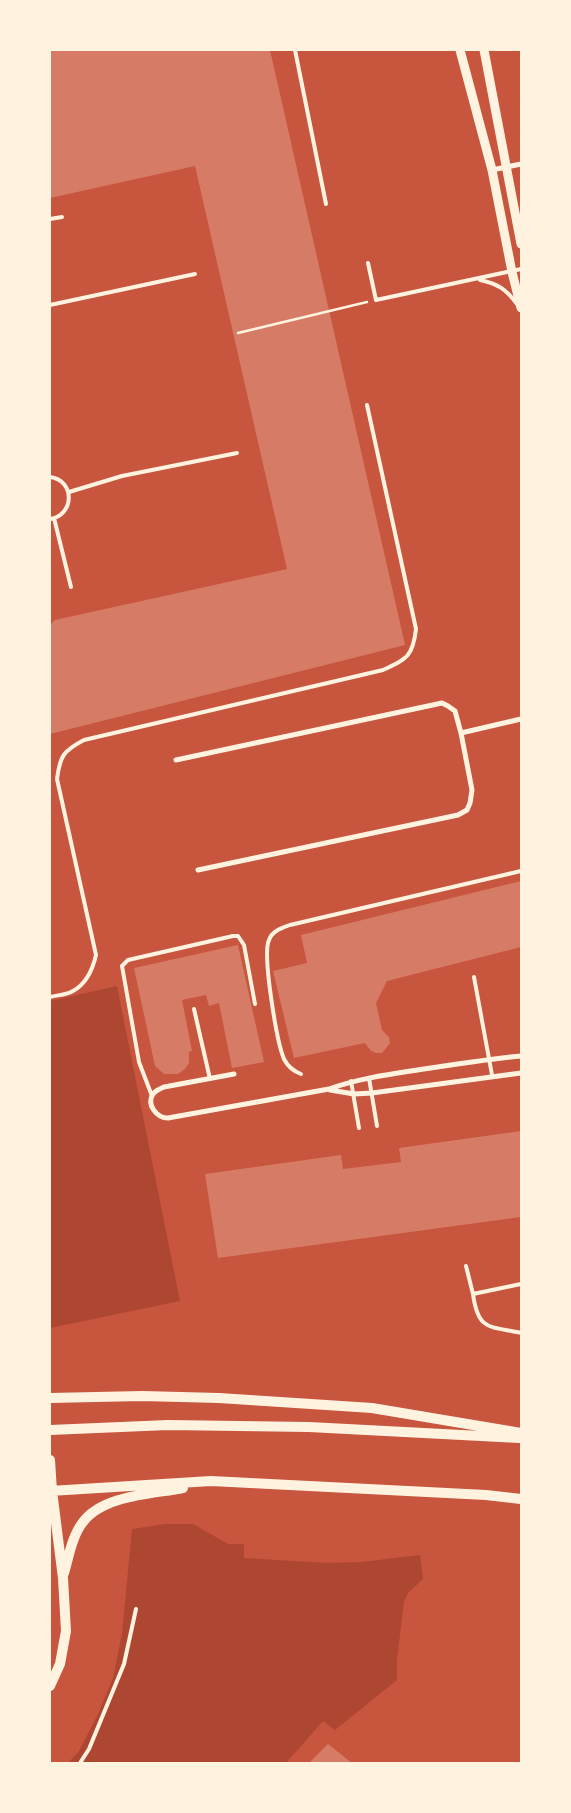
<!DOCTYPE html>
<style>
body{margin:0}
#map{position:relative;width:571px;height:1813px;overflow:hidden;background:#c8553d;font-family:"Space Grotesk",sans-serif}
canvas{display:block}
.frame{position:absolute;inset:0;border:51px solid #fff3e0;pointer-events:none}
</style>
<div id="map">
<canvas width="571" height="1813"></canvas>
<div class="frame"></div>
</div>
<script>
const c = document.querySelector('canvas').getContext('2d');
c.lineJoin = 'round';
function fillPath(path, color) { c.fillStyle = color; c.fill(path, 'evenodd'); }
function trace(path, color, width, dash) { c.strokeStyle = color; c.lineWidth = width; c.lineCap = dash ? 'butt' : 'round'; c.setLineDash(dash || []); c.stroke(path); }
fillPath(new Path2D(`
 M 117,986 L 180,1301 L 50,1328 L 50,1001 Z
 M 165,1524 L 193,1524 L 228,1544 L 244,1544 L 244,1558 L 327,1563 L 361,1562 L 420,1555 L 423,1579 L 408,1593 L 404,1602 L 397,1660 L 397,1680 L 335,1730 L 323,1721 L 286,1763 L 68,1763 L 79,1751 L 98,1714 L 113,1678 L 122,1634 L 132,1529 Z`), '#ae4732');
fillPath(new Path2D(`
 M 50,50 L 270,50 L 405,645 L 50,734 L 50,625 L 55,620 L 287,569 L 195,166 L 50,198 Z
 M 521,881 L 521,947 L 387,981 L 376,1003 L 382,1030 L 389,1037 L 390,1043 L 382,1053 L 376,1053 L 371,1051 L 365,1043 L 294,1058 L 273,971 L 307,963 L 301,935 Z
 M 238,945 L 264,1062 L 232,1068 L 219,1003 L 209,1006 L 206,995 L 182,1000 L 192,1051 L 189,1052 L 189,1063 L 185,1069 L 178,1074 L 164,1074 L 155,1066 L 134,968 Z
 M 521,1131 L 521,1217 L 218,1258 L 205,1174 L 341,1155 L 343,1169 L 401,1162 L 399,1148 Z
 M 328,1744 L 352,1763 L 309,1763 Z`), '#d67c66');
trace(new Path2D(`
 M 238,333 L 367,302`), '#fff3e0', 2.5);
trace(new Path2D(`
 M 295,50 L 326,204
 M 50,219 L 62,217
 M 368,263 L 376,300 L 521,269
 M 480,280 C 498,284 506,289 517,304
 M 50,305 L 195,274
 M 50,477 C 75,480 75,515 50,519
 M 69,492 L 122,476 L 237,453
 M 54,518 L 71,587
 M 474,977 L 492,1075
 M 50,997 C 57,995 67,995 73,991 C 86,984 93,968 96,955 L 57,779 C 60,756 63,751 84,740 L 383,670 C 407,659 413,656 416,629 L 367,405
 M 194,1009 L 210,1079
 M 301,1074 C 293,1071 288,1067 284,1059 C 277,1043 262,954 269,940 C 272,931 282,928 290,925 L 521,871
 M 369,1078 L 377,1126
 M 351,1081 L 359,1128
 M 152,1096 L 139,1062 L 122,966 L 128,960 L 233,936 L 238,936 L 244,945 L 255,1004
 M 466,1266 L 473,1294
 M 521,1284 L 473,1294 C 478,1331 489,1326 521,1333
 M 80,1763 L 89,1749 L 124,1664 L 136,1609`), '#fff3e0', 4);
trace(new Path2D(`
 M 492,170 L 521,164
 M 461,733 L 521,719
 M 176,760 L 442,703 L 448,706 L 455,711 L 461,733 L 472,790 L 470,803 L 467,810 L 458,815 L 198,870
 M 234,1074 L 164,1087 C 160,1089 156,1090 153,1094 C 146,1105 157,1118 168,1118 L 329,1089 C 360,1078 392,1074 424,1069 C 457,1064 489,1059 521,1056
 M 330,1090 L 354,1094 L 372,1093 L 521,1073`), '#fff3e0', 5);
trace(new Path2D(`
 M 460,50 L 492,170 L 512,272 L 521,308
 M 484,50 L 521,244`), '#fff3e0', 9);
trace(new Path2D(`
 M 50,1398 L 142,1396 L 219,1398 L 372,1408 L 521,1433
 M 50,1430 L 168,1425 L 309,1427 L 519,1438
 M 50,1460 L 52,1491 L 63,1578 L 66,1631 L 60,1664 L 50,1686
 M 50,1491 L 211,1481 L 486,1495 L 521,1499
 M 64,1573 C 69,1556 72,1536 83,1522 C 103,1495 153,1494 183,1488`), '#fff3e0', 10);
</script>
